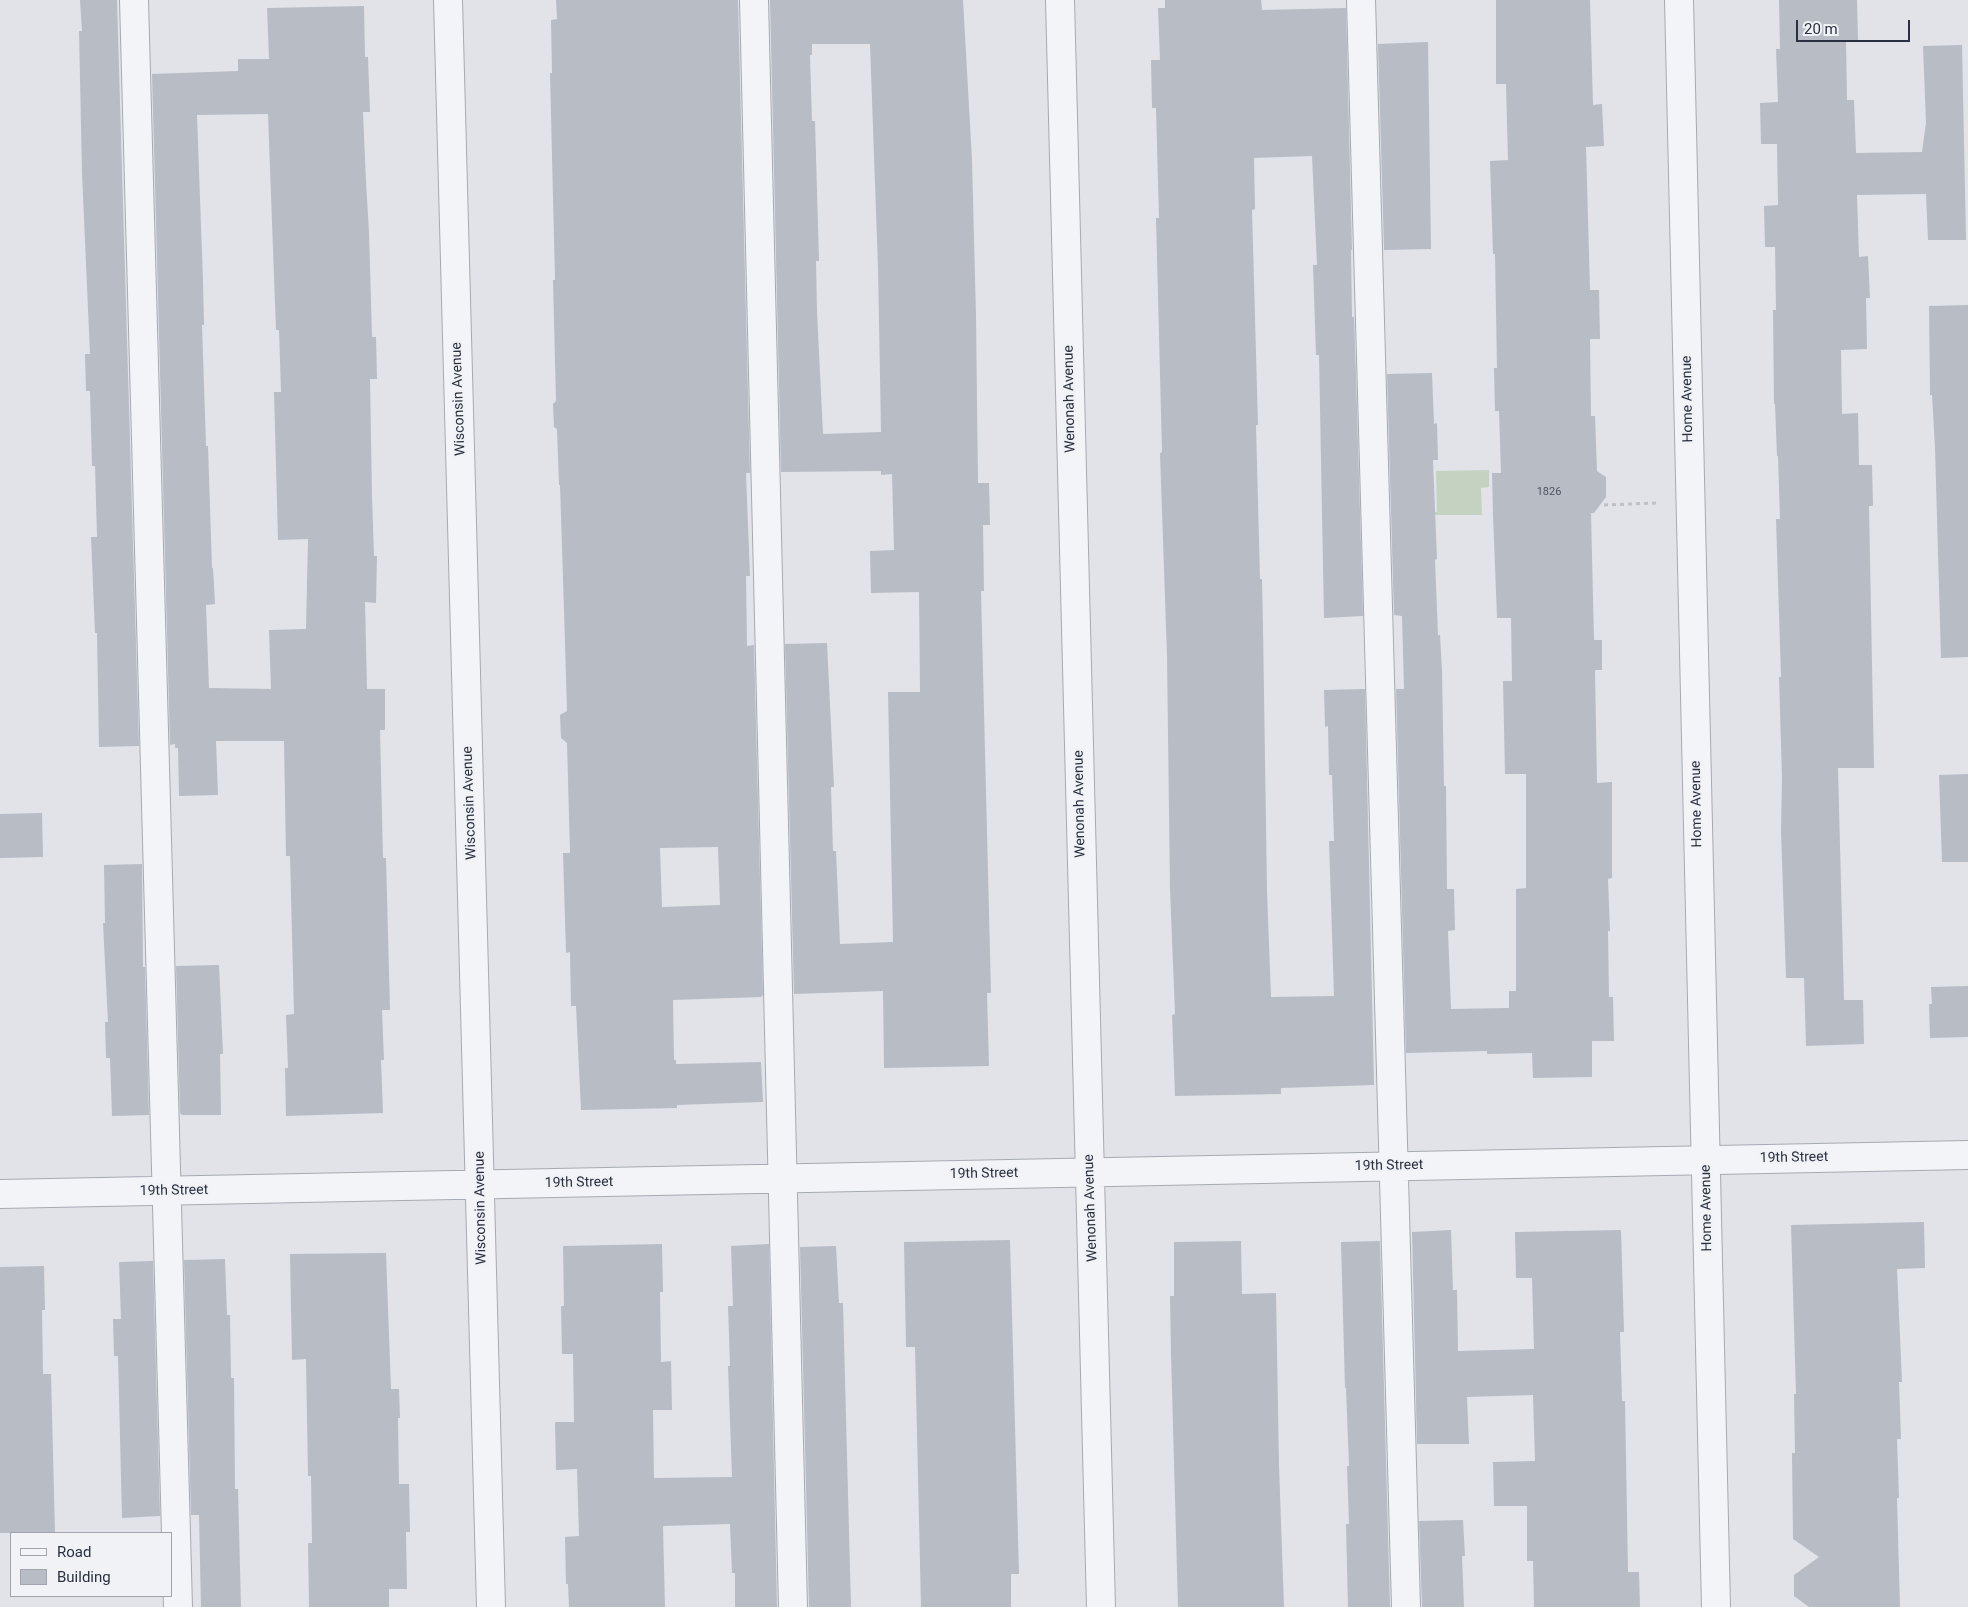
<!DOCTYPE html>
<style>
body{margin:0}
#map{position:relative;width:1968px;height:1607px;overflow:hidden;background:#e1e3e8;font-family:Roboto,sans-serif}
canvas{display:block}
.legend{position:absolute;left:10px;top:1532px;width:162px;height:65px;box-sizing:border-box;background:#f0f2f6;border:1px solid #a1a4ad;margin:0;padding:6px 9px;list-style:none;font-size:15px;color:#2a303f}
.legend li{display:flex;align-items:center;gap:10px;height:25px}
.legend b{width:25px;border:1px solid #a1a4ad}
.scale{position:absolute;left:1796px;top:20px;width:114px;height:22px;box-sizing:border-box;border:2px solid #2a303f;border-top:0;padding-left:6px;font-size:15px;line-height:18px;white-space:nowrap;color:#2a303f;-webkit-text-stroke:4px #f0f2f6;paint-order:stroke}
</style>
<div id="map">
<canvas width="1968" height="1607"></canvas>
<ul class="legend">
<li><b style="height:6px;background:#f3f4f7"></b>Road</li>
<li><b style="height:14px;background:#b8bcc5"></b>Building</li>
</ul>
<div class="scale">20 m</div>
</div>
<script>
const c = document.querySelector('canvas').getContext('2d');
c.lineJoin = 'round';
function fillPath(path, color) { c.fillStyle = color; c.fill(path, 'evenodd'); }
function trace(path, color, width, dash) { c.strokeStyle = color; c.lineWidth = width; c.lineCap = dash ? 'butt' : 'round'; c.setLineDash(dash || []); c.stroke(path); }
function write(font, color, halo, rows, align = 'center') {
  c.font = font + ' Roboto,sans-serif'; c.lineWidth = 4.5; c.setLineDash([]); c.textBaseline = 'middle'; c.strokeStyle = halo; c.fillStyle = color; for (const [text, x, y, turn = 0] of rows) {
    c.save(); c.translate(x, y); c.rotate((+turn || 0) * Math.PI / 180); c.textAlign = isNaN(turn) ? turn : align; if (halo) c.strokeText(text, 0, 0); c.fillText(text, 0, 0); c.restore();
  }
}
fillPath(new Path2D(`
 M 1489,470 L 1489,487 L 1481,488 L 1482,515 L 1430,515 L 1433,512 L 1437,512 L 1436,471 Z`), '#c5d2c2');
fillPath(new Path2D(`
 M 80,0 L 117,0 L 139,746 L 99,747 L 97,633 L 95,633 L 91,537 L 97,537 L 95,466 L 92,466 L 90,391 L 86,391 L 85,354 L 90,354 L 82,173 L 79,31 L 82,31 Z
 M 556,0 L 738,0 L 750,473 L 746,473 L 750,576 L 746,576 L 747,646 L 754,645 L 763,995 L 761,997 L 673,1000 L 674,1060 L 676,1060 L 676,1064 L 761,1062 L 763,1102 L 677,1105 L 677,1108 L 581,1110 L 576,1006 L 571,1006 L 570,952 L 566,953 L 563,853 L 570,853 L 567,743 L 561,738 L 560,715 L 567,711 L 565,642 L 560,485 L 559,485 L 557,429 L 554,427 L 553,404 L 556,401 L 553,280 L 555,280 L 550,73 L 552,73 L 551,20 L 557,19 ZM 718,847 L 720,905 L 662,907 L 660,848 Z
 M 770,0 L 963,0 L 972,160 L 976,316 L 978,483 L 989,483 L 990,525 L 983,525 L 984,591 L 981,591 L 991,993 L 987,993 L 989,1066 L 884,1068 L 883,991 L 794,994 L 785,644 L 827,643 L 834,787 L 831,787 L 833,851 L 836,851 L 840,944 L 893,942 L 888,692 L 920,692 L 919,592 L 871,593 L 870,551 L 894,550 L 892,474 L 881,475 L 881,471 L 781,472 ZM 812,44 L 870,44 L 878,267 L 881,432 L 823,434 L 817,312 L 816,261 L 819,261 L 815,121 L 812,121 L 810,55 L 812,55 Z
 M 1165,0 L 1261,0 L 1262,10 L 1346,8 L 1352,250 L 1351,250 L 1352,317 L 1354,317 L 1356,375 L 1363,616 L 1324,618 L 1319,355 L 1316,355 L 1313,265 L 1317,265 L 1312,156 L 1254,158 L 1255,209 L 1252,210 L 1258,425 L 1256,425 L 1260,579 L 1262,579 L 1263,627 L 1267,891 L 1271,997 L 1334,996 L 1329,841 L 1334,841 L 1332,775 L 1329,775 L 1328,726 L 1325,727 L 1324,690 L 1365,689 L 1374,1085 L 1281,1088 L 1281,1094 L 1175,1096 L 1172,1015 L 1175,1014 L 1170,889 L 1167,656 L 1160,453 L 1162,452 L 1156,218 L 1159,218 L 1156,108 L 1152,108 L 1151,60 L 1160,60 L 1158,8 L 1165,8 Z
 M 1496,0 L 1590,0 L 1593,105 L 1602,104 L 1604,146 L 1586,147 L 1590,290 L 1599,290 L 1600,339 L 1590,339 L 1591,416 L 1595,416 L 1597,471 L 1606,477 L 1606,497 L 1594,513 L 1591,513 L 1594,640 L 1602,640 L 1602,670 L 1595,670 L 1597,783 L 1612,782 L 1612,878 L 1608,879 L 1610,931 L 1608,931 L 1609,997 L 1613,997 L 1614,1041 L 1592,1041 L 1592,1077 L 1533,1078 L 1532,1053 L 1487,1054 L 1487,1051 L 1406,1053 L 1396,689 L 1404,689 L 1402,616 L 1394,615 L 1387,374 L 1432,373 L 1434,424 L 1437,423 L 1438,460 L 1433,460 L 1437,559 L 1435,560 L 1438,635 L 1440,635 L 1442,671 L 1444,786 L 1446,786 L 1447,889 L 1454,889 L 1455,930 L 1448,931 L 1451,1009 L 1509,1008 L 1509,991 L 1516,991 L 1516,889 L 1526,888 L 1526,774 L 1505,774 L 1503,681 L 1512,681 L 1511,618 L 1497,618 L 1493,515 L 1492,473 L 1501,473 L 1499,411 L 1495,411 L 1494,368 L 1497,368 L 1495,254 L 1493,254 L 1490,161 L 1508,160 L 1506,84 L 1496,84 Z
 M 1779,0 L 1857,0 L 1858,40 L 1846,40 L 1847,100 L 1854,100 L 1856,153 L 1922,152 L 1926,123 L 1923,46 L 1962,45 L 1966,240 L 1928,240 L 1926,194 L 1857,195 L 1859,257 L 1868,256 L 1870,298 L 1866,298 L 1867,349 L 1841,350 L 1842,414 L 1858,413 L 1859,465 L 1872,465 L 1873,506 L 1869,506 L 1874,768 L 1838,768 L 1844,1000 L 1863,1000 L 1864,1044 L 1806,1046 L 1804,978 L 1786,978 L 1781,831 L 1782,778 L 1779,677 L 1781,677 L 1776,519 L 1780,519 L 1778,456 L 1777,456 L 1775,404 L 1774,404 L 1773,310 L 1776,310 L 1775,247 L 1765,247 L 1764,206 L 1778,205 L 1777,144 L 1761,144 L 1760,103 L 1778,102 L 1776,49 L 1780,49 Z
 M 364,6 L 365,57 L 368,57 L 370,112 L 363,112 L 366,182 L 369,232 L 372,337 L 376,337 L 377,379 L 370,379 L 372,496 L 374,556 L 377,556 L 376,603 L 365,602 L 367,689 L 385,689 L 385,730 L 380,730 L 383,858 L 386,858 L 390,1010 L 382,1010 L 384,1060 L 381,1060 L 383,1113 L 286,1116 L 285,1068 L 288,1068 L 286,1015 L 294,1014 L 290,856 L 286,856 L 284,741 L 216,741 L 218,795 L 179,796 L 178,748 L 175,748 L 175,744 L 170,745 L 152,74 L 238,71 L 238,59 L 269,59 L 267,8 ZM 268,114 L 276,330 L 279,330 L 281,392 L 274,392 L 278,540 L 308,539 L 306,629 L 269,630 L 271,689 L 209,688 L 206,605 L 215,604 L 213,568 L 212,568 L 208,446 L 206,446 L 202,325 L 204,325 L 203,281 L 197,115 Z
 M 1428,42 L 1431,249 L 1384,250 L 1378,44 Z
 M 1968,305 L 1968,657 L 1941,658 L 1935,448 L 1932,395 L 1930,395 L 1929,306 Z
 M 1968,774 L 1968,862 L 1942,862 L 1939,775 Z
 M 42,813 L 43,857 L 0,858 L 0,814 Z
 M 142,864 L 143,967 L 145,967 L 149,1115 L 112,1116 L 110,1058 L 106,1058 L 105,1022 L 108,1022 L 103,923 L 105,923 L 104,865 Z
 M 219,965 L 223,1054 L 220,1054 L 221,1115 L 182,1115 L 180,1113 L 176,966 Z
 M 1968,986 L 1968,1037 L 1930,1038 L 1929,1004 L 1932,1004 L 1931,987 Z
 M 1924,1222 L 1925,1268 L 1897,1269 L 1902,1382 L 1899,1382 L 1901,1439 L 1897,1439 L 1899,1498 L 1897,1498 L 1900,1607 L 1809,1607 L 1794,1596 L 1794,1575 L 1819,1557 L 1793,1539 L 1792,1453 L 1795,1453 L 1794,1394 L 1796,1394 L 1791,1225 Z
 M 1451,1230 L 1453,1290 L 1457,1290 L 1458,1351 L 1534,1349 L 1532,1278 L 1516,1278 L 1515,1232 L 1621,1230 L 1624,1332 L 1620,1332 L 1622,1401 L 1625,1401 L 1628,1572 L 1639,1572 L 1640,1607 L 1534,1607 L 1533,1561 L 1527,1561 L 1527,1506 L 1494,1506 L 1493,1462 L 1535,1461 L 1533,1395 L 1467,1397 L 1469,1444 L 1417,1444 L 1412,1232 Z
 M 1010,1240 L 1019,1574 L 1011,1574 L 1011,1607 L 921,1607 L 915,1347 L 906,1347 L 904,1242 Z
 M 1241,1241 L 1242,1294 L 1276,1293 L 1279,1465 L 1284,1607 L 1178,1607 L 1171,1353 L 1170,1296 L 1174,1296 L 1174,1242 Z
 M 1380,1241 L 1390,1607 L 1348,1607 L 1346,1524 L 1349,1524 L 1347,1466 L 1349,1466 L 1346,1388 L 1345,1388 L 1341,1242 Z
 M 662,1244 L 663,1292 L 660,1292 L 661,1362 L 671,1361 L 672,1410 L 653,1410 L 654,1478 L 732,1477 L 728,1366 L 730,1366 L 728,1306 L 733,1306 L 731,1246 L 769,1244 L 777,1607 L 735,1607 L 735,1573 L 732,1573 L 730,1524 L 663,1526 L 665,1607 L 569,1607 L 568,1584 L 566,1584 L 565,1537 L 579,1536 L 577,1469 L 556,1470 L 555,1422 L 574,1422 L 573,1354 L 562,1354 L 561,1306 L 564,1306 L 563,1246 Z
 M 836,1246 L 839,1303 L 843,1303 L 851,1607 L 809,1607 L 800,1247 Z
 M 386,1253 L 391,1389 L 399,1389 L 400,1418 L 398,1418 L 399,1484 L 409,1484 L 410,1532 L 406,1532 L 407,1589 L 389,1589 L 389,1607 L 309,1607 L 308,1543 L 312,1543 L 311,1476 L 308,1476 L 306,1359 L 292,1360 L 290,1254 Z
 M 225,1259 L 227,1315 L 230,1315 L 231,1378 L 234,1378 L 235,1489 L 238,1489 L 241,1607 L 201,1607 L 199,1515 L 191,1515 L 184,1260 Z
 M 153,1261 L 160,1516 L 122,1518 L 118,1356 L 114,1356 L 113,1319 L 121,1319 L 119,1262 Z
 M 44,1266 L 45,1310 L 42,1310 L 43,1374 L 51,1374 L 55,1533 L 0,1533 L 0,1267 Z
 M 1463,1520 L 1465,1556 L 1462,1556 L 1464,1607 L 1422,1607 L 1419,1521 Z`), '#b8bcc5');
const minor = new Path2D(`
 M 134,0 L 178,1607
 M 448,0 L 491,1607
 M 754,0 L 793,1607
 M 1060,0 L 1101,1607
 M 1361,0 L 1406,1607
 M 1679,0 L 1716,1607
 M 0,1194 L 1968,1155`);
trace(minor, '#a6aab2', 30);
trace(new Path2D(`
 M 1604,505 L 1656,503`), '#bfc1c7', 3, [4, 4]);
trace(minor, '#f3f4f7', 28);
write('11px', '#4e5360', null, [
 ["1826",1549,492]
]);
write('14px', '#2a303f', '#f0f2f6', [
 ["Wisconsin Avenue",459,399,-92],
 ["Wenonah Avenue",1070,399,-91],
 ["Home Avenue",1688,399,-91],
 ["Wisconsin Avenue",470,803,-92],
 ["Wenonah Avenue",1080,804,-91],
 ["Home Avenue",1697,804,-91],
 ["19th Street",1794,1158,-1],
 ["19th Street",1389,1166,-1],
 ["19th Street",984,1174,-1],
 ["19th Street",579,1183,-1],
 ["19th Street",174,1191,-1],
 ["Wisconsin Avenue",481,1208,-91],
 ["Wenonah Avenue",1091,1208,-92],
 ["Home Avenue",1707,1208,-91]
]);
</script>
